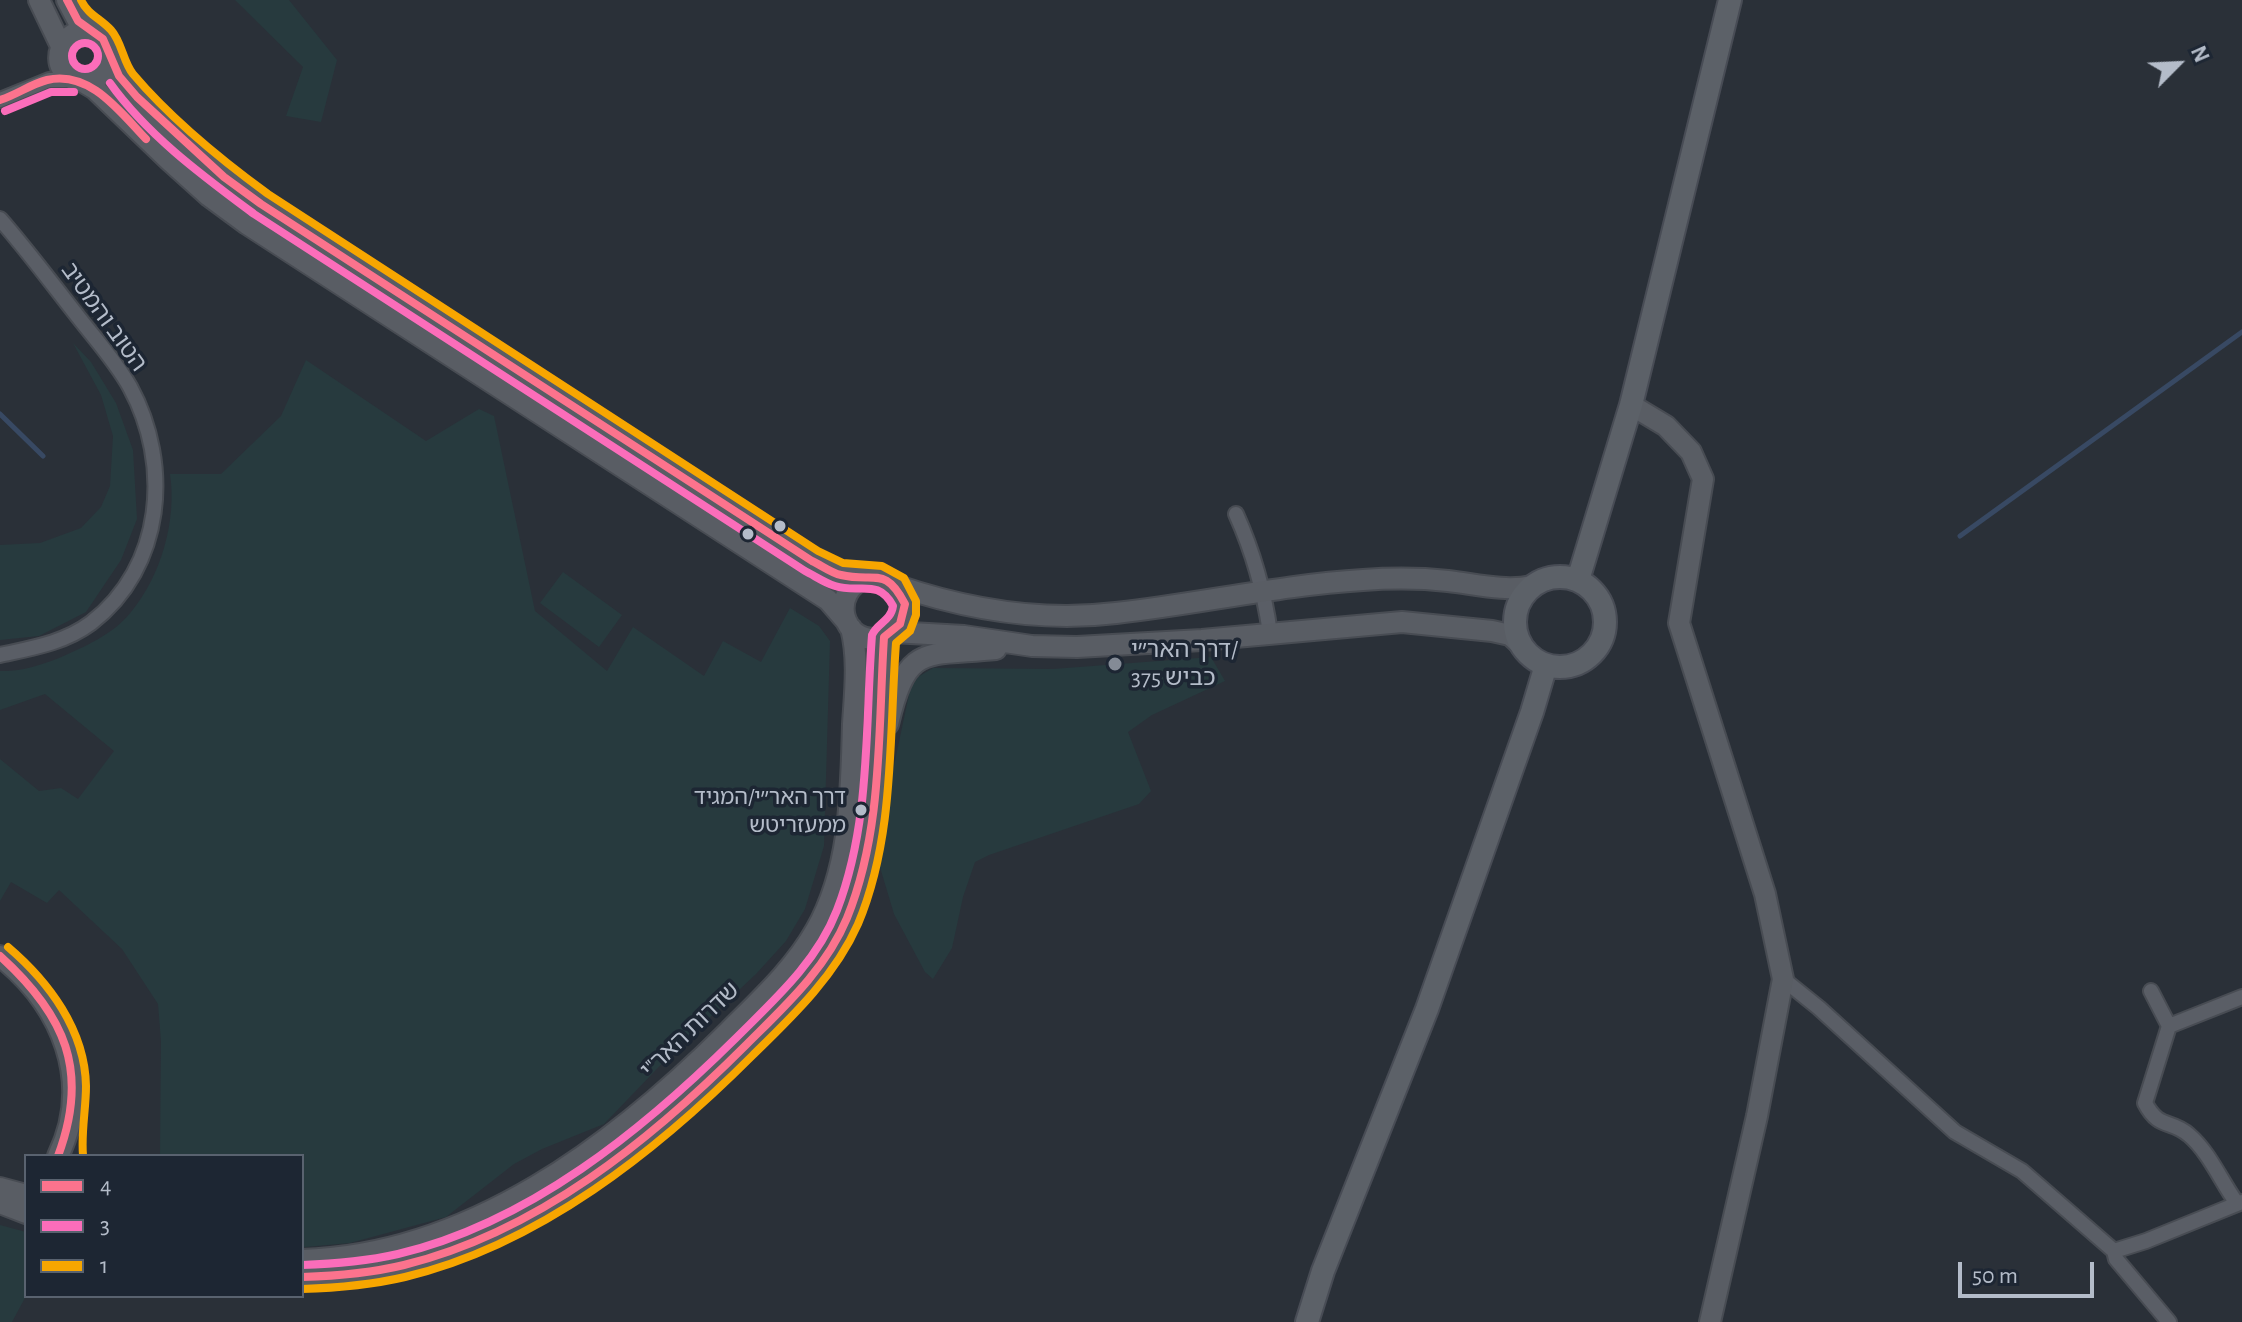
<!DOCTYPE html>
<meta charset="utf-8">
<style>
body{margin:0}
#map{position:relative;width:2242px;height:1322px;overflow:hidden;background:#2a3038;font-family:"Alegreya Sans",sans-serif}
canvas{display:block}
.legend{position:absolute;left:24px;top:1154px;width:280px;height:144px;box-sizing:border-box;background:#1d2633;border:2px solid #59626f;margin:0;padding:10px 14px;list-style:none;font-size:24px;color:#b4bcc9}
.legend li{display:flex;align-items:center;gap:16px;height:40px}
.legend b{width:40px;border:2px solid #59626f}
.north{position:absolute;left:2138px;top:24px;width:80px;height:80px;-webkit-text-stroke:6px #1d2633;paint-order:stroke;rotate:66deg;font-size:22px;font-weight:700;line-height:32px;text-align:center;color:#b4bcc9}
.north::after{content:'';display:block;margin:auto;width:28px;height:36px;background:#b4bcc9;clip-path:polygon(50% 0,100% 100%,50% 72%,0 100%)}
.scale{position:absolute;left:1958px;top:1262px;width:136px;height:36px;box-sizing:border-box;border:4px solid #b4bcc9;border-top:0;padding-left:10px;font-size:24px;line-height:28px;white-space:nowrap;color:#b4bcc9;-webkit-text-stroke:6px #1d2633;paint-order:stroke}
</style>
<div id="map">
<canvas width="2242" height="1322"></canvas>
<ul class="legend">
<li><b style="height:10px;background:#fc738d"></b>4</li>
<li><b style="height:10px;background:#fb6dba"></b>3</li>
<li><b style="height:10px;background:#f7a600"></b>1</li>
</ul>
<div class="north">N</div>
<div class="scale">50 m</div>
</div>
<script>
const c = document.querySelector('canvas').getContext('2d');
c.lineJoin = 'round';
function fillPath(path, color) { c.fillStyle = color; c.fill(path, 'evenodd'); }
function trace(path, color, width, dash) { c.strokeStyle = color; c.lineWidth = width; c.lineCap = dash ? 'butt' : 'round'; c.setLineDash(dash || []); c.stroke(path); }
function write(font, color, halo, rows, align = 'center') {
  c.font = font + ' "Alegreya Sans","Noto Sans Hebrew",sans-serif'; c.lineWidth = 7; c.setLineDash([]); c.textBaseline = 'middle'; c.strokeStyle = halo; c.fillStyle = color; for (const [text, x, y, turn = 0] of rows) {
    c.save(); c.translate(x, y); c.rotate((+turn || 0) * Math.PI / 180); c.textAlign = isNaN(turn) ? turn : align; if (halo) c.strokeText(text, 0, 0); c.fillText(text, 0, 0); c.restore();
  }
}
fillPath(new Path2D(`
 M 235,0 L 289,0 L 337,60 L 321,122 L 286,116 L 303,67 Z
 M 73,343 L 91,362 L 116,403 L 133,450 L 137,519 L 121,560 L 86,612 L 39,636 L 0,640 L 0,545 L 40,543 L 81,528 L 101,507 L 110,486 L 113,436 L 101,395 Z
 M 306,360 L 426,441 L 479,409 L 494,416 L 535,611 L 607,671 L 633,627 L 704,676 L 723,641 L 761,662 L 790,608 L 819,626 L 830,641 L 824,846 L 805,909 L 786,941 L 756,974 L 677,1048 L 604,1124 L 542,1149 L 514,1164 L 446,1217 L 350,1243 L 305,1247 L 302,1246 L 302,1156 L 160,1156 L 161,1041 L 158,1004 L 122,949 L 59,890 L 47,903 L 11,882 L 0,901 L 0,759 L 39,791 L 61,788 L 78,799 L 114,751 L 45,694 L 0,710 L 0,671 C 20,672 41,665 59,658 C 84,647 114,634 131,612 C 161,576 177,520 170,474 L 221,474 L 281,416 Z
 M 563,572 L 622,615 L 599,647 L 540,603 Z
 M 1211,657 L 1225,681 L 1152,715 L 1128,732 L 1151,791 L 1139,804 L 989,855 L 975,862 L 963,897 L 952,948 L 933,979 L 925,972 L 894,914 L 879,864 L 879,836 L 910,690 L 918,677 L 933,668 L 1053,669 Z
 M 0,1225 L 26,1232 L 26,1296 L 12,1322 L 0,1322 Z`), '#273a3e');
trace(new Path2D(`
 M 0,414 L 43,456
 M 1960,536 L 2242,332`), '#384963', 5);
const street = new Path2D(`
 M 0,100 L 49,80 L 74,80
 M 0,219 C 28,251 53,285 79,318 C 97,341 116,362 130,387 C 172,464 164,567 91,623 C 64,643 32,648 0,655
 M 1236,514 C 1254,554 1264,590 1270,633
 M 1783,979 L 1819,1008 L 1955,1132 L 2022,1171 L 2114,1251 L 2116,1259 L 2169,1322
 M 2151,991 L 2169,1026
 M 2169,1026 L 2145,1103 C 2159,1130 2171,1119 2189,1135 C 2209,1152 2221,1181 2236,1202
 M 2169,1026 L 2242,997
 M 2114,1251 L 2146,1241 L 2242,1202`);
const secondary = new Path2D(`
 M 39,0 L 61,46
 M 67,0 L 78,21 L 96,34
 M 110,54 L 109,63 L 99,77 C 89,82 79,84 70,77 C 40,56 79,12 103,39 C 108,45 110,54 112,62 C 125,100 226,178 261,204 L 812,561 C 821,565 830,572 840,575 C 862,582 895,568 903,599 C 906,607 905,616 901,623 C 897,630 889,636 882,638 C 842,647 827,591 868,577
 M 83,82 L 95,89 L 169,160 L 209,196 L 247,224 L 828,600 L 847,622
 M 1631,405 L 1666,426 L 1691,452 L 1703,479 L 1679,623 L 1765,894 L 1783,979 L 1757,1116 L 1710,1322
 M 895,585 C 965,609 1042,622 1116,613 C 1199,604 1280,585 1363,580 C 1391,578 1420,578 1448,581 C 1475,584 1505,592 1532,586
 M 893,632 L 964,636 L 1032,646 L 1077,647 L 1202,640 L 1402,622 L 1492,631 L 1510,635 L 1522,646
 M 888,724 C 907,643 924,656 996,649
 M 0,956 C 62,1005 94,1082 58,1156
 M 0,1188 L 26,1195
 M 0,1203 L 26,1213
 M 302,1260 C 470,1255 615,1145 729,1031 C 760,1000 794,969 816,930 C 851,868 851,794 853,724 C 855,692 859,659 851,628
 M 302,1277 C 336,1276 371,1273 404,1265 C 441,1256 477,1240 511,1223 C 607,1175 671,1121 746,1045 C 784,1007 826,969 847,918 C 884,831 876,729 884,637`);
const primary = new Path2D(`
 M1515 622a45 45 0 1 1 90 0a45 45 0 1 1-90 0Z
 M 1578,580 L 1631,405 L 1730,0
 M 1307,1322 L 1323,1271 L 1427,1009 L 1532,712 L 1546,665`);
trace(street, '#484c53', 18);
trace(secondary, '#484c53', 24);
trace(primary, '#484c55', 26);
trace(street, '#5a5e66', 14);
trace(secondary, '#595d64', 20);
trace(primary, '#5c6168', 22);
trace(new Path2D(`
 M 67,0 L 78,21 L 103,39 L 119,76 L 137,97 L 224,177 L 261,204 L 812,561 C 821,565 831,573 841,575 C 875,583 885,565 905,604 L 900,624 L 884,637 C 878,730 883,830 847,918 C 826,969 784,1007 746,1045 C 651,1140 538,1232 404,1265 C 371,1273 336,1276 302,1277
 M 0,100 C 16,95 31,84 47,80 C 90,70 120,112 146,139
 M 0,956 C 65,1015 90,1071 58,1156`), '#fc738d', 8);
trace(new Path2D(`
 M72 56a13 13 0 1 1 26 0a13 13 0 1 1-26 0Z
 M 110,83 C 147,135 203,176 254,214 L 805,571 C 815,576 825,583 835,586 C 860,594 878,578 893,606 C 891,621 877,623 872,635 C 865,727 871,822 837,910 C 817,962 774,1000 736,1038 C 643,1130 529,1223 398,1254 C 367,1261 334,1264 302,1265
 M 5,111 L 51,92 L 74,92`), '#fb6dba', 8);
trace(new Path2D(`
 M 81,0 C 88,15 100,18 111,30 C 122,42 123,62 133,74 C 171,119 220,159 268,194 L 818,551 L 843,563 L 882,566 L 904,578 L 916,601 L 916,615 L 910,631 L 896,643 C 889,736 895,836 858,924 C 835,976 793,1016 753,1055 C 657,1151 539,1245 405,1277 C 371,1285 337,1288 302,1289
 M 8,947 C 49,982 85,1030 86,1086 C 86,1109 81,1132 83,1155`), '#f7a600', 8);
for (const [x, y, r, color] of [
 [780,526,7,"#b4bcc9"],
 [748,534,7,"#b4bcc9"],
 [1115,664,8,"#848b96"],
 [861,810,7,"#b4bcc9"]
]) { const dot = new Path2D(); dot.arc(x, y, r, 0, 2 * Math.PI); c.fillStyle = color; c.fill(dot); trace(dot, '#1d2633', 3); }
write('22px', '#b4bcc9', '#1d2633', [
 ["דרך האר״י/המגיד",846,797],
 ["ממעזריטש",846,825]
], 'right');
write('24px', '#b4bcc9', '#1d2633', [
 ["הטוב והמטיב",104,317,54],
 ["שדרות האר\"י",690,1030,-44]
]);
write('24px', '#b4bcc9', '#1d2633', [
 ["דרך האר״י/",1131,650],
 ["כביש 375",1131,678]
], 'left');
</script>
